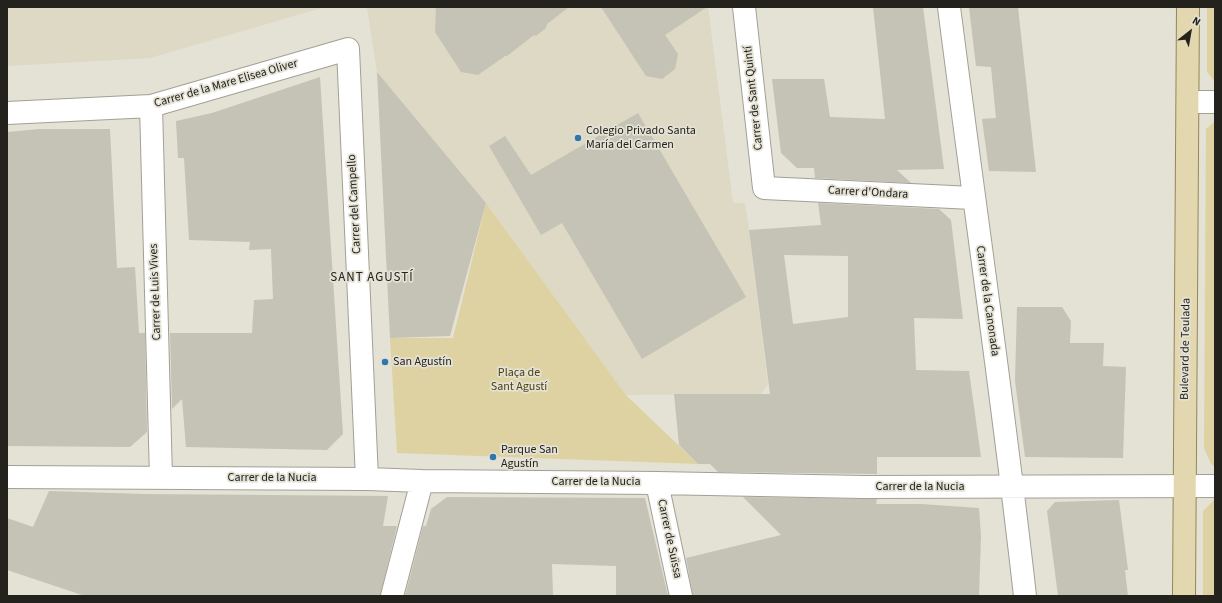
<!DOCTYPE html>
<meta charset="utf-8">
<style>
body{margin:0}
#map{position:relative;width:1222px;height:603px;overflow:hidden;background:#e4e1d5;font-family:"Source Sans 3",sans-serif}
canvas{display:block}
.frame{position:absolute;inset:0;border:8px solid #23221d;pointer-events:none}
.north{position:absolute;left:1170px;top:12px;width:40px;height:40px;-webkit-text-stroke:3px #e4e1d5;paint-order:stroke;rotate:31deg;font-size:11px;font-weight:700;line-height:16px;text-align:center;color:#23221d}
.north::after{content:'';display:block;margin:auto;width:14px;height:18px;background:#23221d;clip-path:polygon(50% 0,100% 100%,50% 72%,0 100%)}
</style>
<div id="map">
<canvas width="1222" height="603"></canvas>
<div class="frame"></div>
<div class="north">N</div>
</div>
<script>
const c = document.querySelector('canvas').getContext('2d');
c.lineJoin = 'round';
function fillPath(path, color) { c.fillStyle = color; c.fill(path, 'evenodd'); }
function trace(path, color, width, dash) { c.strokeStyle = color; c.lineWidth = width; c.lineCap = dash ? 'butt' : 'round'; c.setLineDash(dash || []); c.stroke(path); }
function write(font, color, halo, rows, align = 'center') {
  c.font = font + ' "Source Sans 3",sans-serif'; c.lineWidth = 3.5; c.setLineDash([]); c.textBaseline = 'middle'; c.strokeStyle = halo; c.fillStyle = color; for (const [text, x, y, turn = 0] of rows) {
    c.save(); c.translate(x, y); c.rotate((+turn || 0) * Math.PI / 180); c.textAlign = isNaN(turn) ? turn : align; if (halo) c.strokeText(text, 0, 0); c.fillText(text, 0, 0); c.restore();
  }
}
fillPath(new Path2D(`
 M 7,7 L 325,7 L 150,58 L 7,66 Z
 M 367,7 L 708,7 L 733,203 L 745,203 L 749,230 L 768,384 L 761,394 L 626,395 L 486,203 L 377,72 Z`), '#ddd9c5');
fillPath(new Path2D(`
 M 1207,7 L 1215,7 L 1215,82 L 1207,72 Z
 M 1215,121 L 1215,467 L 1211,464 L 1204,448 L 1206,129 Z
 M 486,203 L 626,395 L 698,464 L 397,453 L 390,338 L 453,338 Z
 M 1215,499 L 1215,596 L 1203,596 L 1203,511 Z`), '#dfd2a2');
fillPath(new Path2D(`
 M 436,7 L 569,7 L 547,24 L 546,28 L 536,36 L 534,35 L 507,56 L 505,56 L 478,75 L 461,72 L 435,32 Z
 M 601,7 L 707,7 L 665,35 L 678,54 L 675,69 L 662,79 L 646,76 Z
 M 873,7 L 923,7 L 944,169 L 897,170 L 911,183 L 815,178 L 814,168 L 797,168 L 781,153 L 772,79 L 824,79 L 830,117 L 885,119 Z
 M 969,7 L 1018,7 L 1036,172 L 989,171 L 982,119 L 996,118 L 991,67 L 976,66 Z
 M 377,72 L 486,203 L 450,336 L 390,338 Z
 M 320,77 L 343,434 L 327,450 L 186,447 L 182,399 L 172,409 L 170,333 L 252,333 L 254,300 L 273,299 L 271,249 L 249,250 L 250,242 L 189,240 L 184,158 L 178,158 L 176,121 L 212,113 Z
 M 638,113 L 746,297 L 642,359 L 562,223 L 541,235 L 489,146 L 505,136 L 531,175 Z
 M 40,129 L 110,129 L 117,268 L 135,267 L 139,333 L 145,333 L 147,432 L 130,447 L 7,446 L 7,132 Z
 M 818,203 L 939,209 L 951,220 L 963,319 L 914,318 L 916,370 L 969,371 L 981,457 L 877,457 L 877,474 L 718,472 L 710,464 L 698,464 L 679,445 L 674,394 L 770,394 L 749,230 L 821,225 ZM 784,255 L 848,256 L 848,317 L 793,324 Z
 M 1017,307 L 1062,307 L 1071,321 L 1070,343 L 1104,343 L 1103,366 L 1126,367 L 1123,458 L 1025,457 L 1015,381 Z
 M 49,491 L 144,494 L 388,496 L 383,526 L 397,526 L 380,596 L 85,596 L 7,570 L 7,518 L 33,527 Z
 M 447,497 L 645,498 L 668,596 L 616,596 L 616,566 L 552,564 L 553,596 L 405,596 L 423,526 L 426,526 L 431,509 Z
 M 743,497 L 877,499 L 876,504 L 921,504 L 979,508 L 981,536 L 979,596 L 693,596 L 686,558 L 781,535 Z
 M 1119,500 L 1128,570 L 1125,570 L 1128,596 L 1058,596 L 1047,511 L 1055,502 Z`), '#c5c2b6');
const street = new Path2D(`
 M 744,7 L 764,188 L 973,198
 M 949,7 C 974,203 1003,399 1025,596
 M 1189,102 L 1215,102
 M 151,106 L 161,478
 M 7,113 L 151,106 L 348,49 L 367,479
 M 7,477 L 367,479 L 422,481 L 657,483 L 863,487 L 1215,486
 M 657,483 L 681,596
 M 392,596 L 422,481`);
const primary = new Path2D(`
 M 1184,596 L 1188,7`);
trace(street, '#a2a095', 24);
trace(primary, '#938759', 24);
trace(street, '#fff', 22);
trace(primary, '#e2d7af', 22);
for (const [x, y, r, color] of [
 [578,138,4,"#3176ab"],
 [385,362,4,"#3176ab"],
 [493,457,4,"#3176ab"]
]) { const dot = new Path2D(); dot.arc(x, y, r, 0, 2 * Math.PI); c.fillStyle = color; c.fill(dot); trace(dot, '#e4e1d5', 1.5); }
write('12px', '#23221d', '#e4e1d5', [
 ["Carrer de la Mare Elisea Oliver",226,84,-16],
 ["Carrer de Sant Quintí",754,98,-96],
 ["Carrer d'Ondara",868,193,3],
 ["Carrer del Campello",355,204,-93],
 ["Carrer de Luis Vives",156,292,-92],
 ["Carrer de la Canonada",987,301,82],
 ["Bulevard de Teulada",1186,349,-89],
 ["Carrer de la Nucia",272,478],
 ["Carrer de la Nucia",596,482],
 ["Carrer de la Nucia",920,487],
 ["Carrer de Suïssa",669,539,78]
]);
write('12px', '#23221d', '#e4e1d5', [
 ["Colegio Privado Santa",586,131],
 ["María del Carmen",586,145],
 ["San Agustín",393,362],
 ["Parque San",501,450],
 ["Agustín",501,464]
], 'left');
write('12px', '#4c4113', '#e4e1d5', [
 ["Plaça de",519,373],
 ["Sant Agustí",519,387]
]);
c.letterSpacing = '1px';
write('13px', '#23221d', '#e4e1d5', [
 ["SANT AGUSTÍ",372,278]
]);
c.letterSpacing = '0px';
</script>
